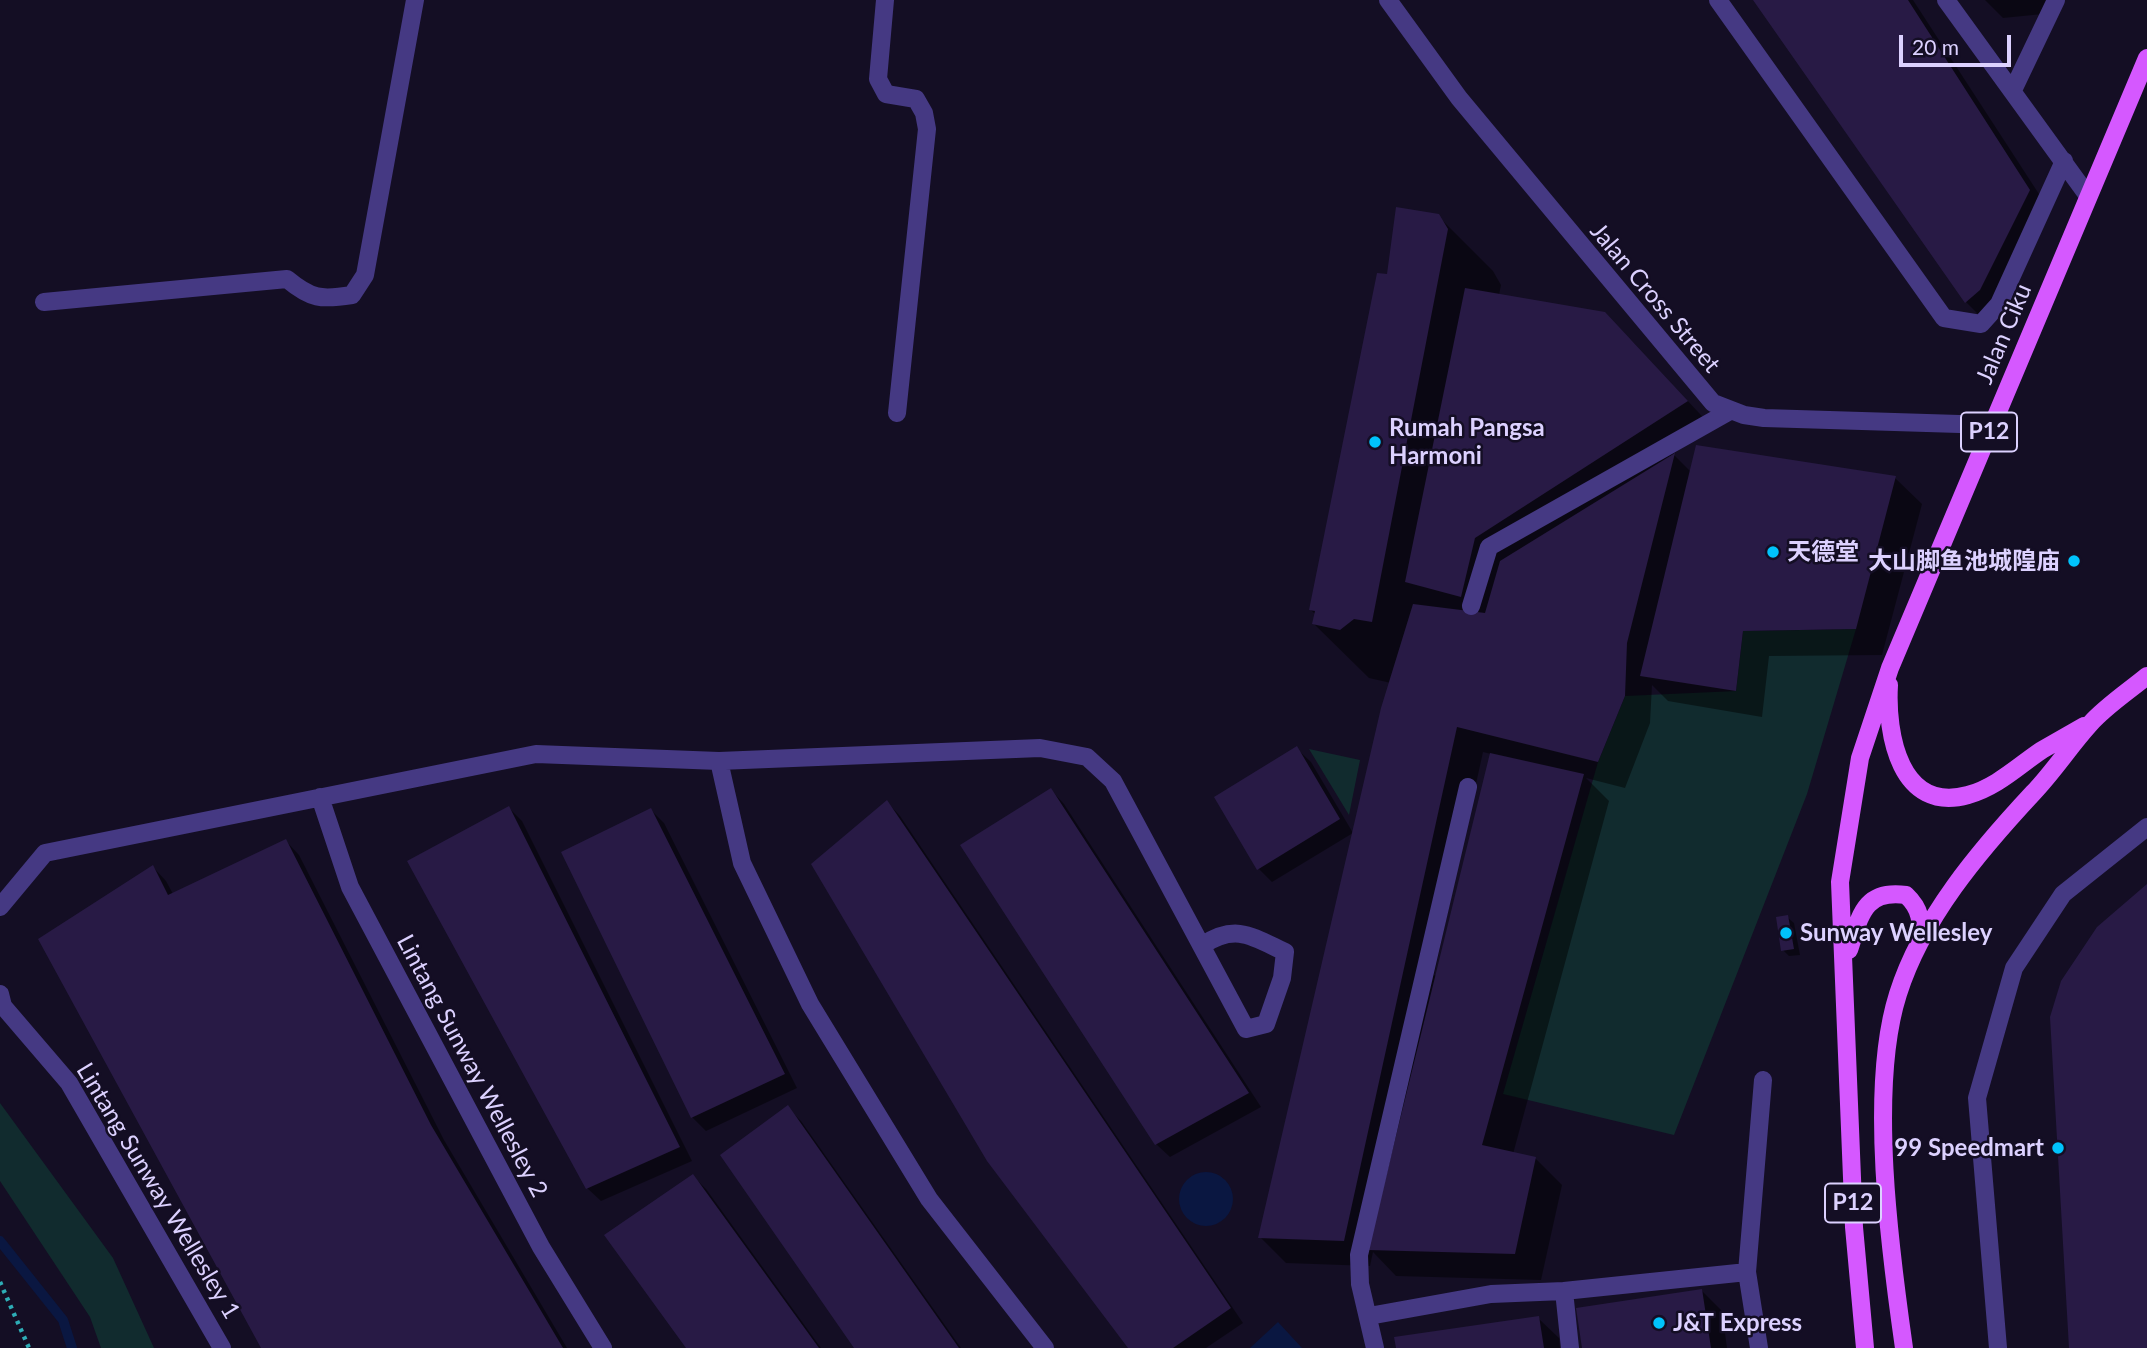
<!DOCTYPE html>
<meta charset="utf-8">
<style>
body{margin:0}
#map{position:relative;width:2147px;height:1348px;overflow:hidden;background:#140e24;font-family:Lato,sans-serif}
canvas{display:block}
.scale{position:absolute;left:1899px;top:35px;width:112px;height:32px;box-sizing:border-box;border:4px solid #dcd1ff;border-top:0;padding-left:9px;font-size:21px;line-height:24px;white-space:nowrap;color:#dcd1ff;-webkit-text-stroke:5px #140e24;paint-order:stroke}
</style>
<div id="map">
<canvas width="2147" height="1348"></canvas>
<div class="scale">20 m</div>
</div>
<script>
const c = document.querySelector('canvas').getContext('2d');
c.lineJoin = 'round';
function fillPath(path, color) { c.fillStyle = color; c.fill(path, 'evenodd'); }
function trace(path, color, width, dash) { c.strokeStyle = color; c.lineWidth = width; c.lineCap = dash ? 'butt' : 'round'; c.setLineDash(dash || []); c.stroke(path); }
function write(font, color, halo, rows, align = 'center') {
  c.font = font + ' Lato,"Noto Sans SC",sans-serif'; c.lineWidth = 5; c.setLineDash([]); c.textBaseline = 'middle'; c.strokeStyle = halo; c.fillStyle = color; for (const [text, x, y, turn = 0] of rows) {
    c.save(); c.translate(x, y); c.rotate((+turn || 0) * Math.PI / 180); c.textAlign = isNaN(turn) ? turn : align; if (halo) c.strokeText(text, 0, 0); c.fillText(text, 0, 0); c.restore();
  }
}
fillPath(new Path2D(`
 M 1856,629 L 1807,794 L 1674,1135 L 1503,1094 L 1598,762 L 1625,696 L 1736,691 L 1743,631 Z
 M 1309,749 L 1360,760 L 1349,815 Z
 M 0,1103 L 113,1258 L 154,1348 L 101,1348 L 90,1317 L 0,1181 Z`), '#112b2e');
fillPath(new Path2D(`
 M1179 1199a27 27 0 1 1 54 0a27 27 0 1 1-54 0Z
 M 1278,1322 L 1302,1348 L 1250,1348 Z`), '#0a1741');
fillPath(new Path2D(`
 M 1755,0 L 1913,0 L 2050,211 L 1986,322 L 1966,302 Z
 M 1985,0 L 2050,0 L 2043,14 L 2003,18 Z
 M 1438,216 L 1493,271 L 1501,285 L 1499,295 L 1631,340 L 1713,428 L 1673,454 L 1691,472 L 1895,478 L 1922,504 L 1882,655 L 1769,656 L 1762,717 L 1668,701 L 1652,685 L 1650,723 L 1625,788 L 1586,778 L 1609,801 L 1513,1154 L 1536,1159 L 1562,1185 L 1541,1280 L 1396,1276 L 1373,1252 L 1370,1266 L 1286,1263 L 1260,1237 L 1391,683 L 1369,678 L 1314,624 L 1316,615 L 1311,610 L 1388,276 ZM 1483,752 L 1491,754 L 1437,976 L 1434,975 Z
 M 1297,749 L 1311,762 L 1353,833 L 1272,882 L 1259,869 Z
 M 1051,790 L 1064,804 L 1261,1107 L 1170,1157 L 1156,1144 Z
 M 887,802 L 900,816 L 1243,1323 L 1206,1348 L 1130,1348 Z
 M 509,808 L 522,821 L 692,1161 L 601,1201 L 587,1188 Z
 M 651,810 L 664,823 L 797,1088 L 706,1131 L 692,1117 Z
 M 286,841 L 299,855 L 444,1140 L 567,1348 L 262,1348 L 153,867 L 166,881 L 173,894 Z
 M 1787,917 L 1794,923 L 1800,955 L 1789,956 L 1783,950 Z
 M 787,1107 L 801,1121 L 961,1348 L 856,1348 Z
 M 693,1176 L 706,1189 L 821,1348 L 688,1348 Z
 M 1702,1291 L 1722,1311 L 1727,1348 L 1584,1348 Z
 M 1538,1318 L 1559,1338 L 1560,1348 L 1398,1348 Z`), '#0007');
trace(new Path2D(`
 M 0,1241 L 63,1320 L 72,1348`), '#0a1741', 10);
fillPath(new Path2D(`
 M 1753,0 L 1908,0 L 2030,190 L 1980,290 L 1965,303 Z
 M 1396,207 L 1439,214 L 1448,229 L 1372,622 L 1354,619 L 1340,630 L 1312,624 L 1315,611 L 1309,610 L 1377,273 L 1387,274 Z
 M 1465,288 L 1605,312 L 1688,401 L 1475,538 L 1461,597 L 1405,582 Z
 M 1696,445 L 1896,476 L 1856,629 L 1743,631 L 1736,691 L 1640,676 Z
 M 1675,453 L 1627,643 L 1625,696 L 1598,762 L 1457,727 L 1344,1241 L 1258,1238 L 1381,708 L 1413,604 L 1485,613 L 1500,561 Z
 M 1297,746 L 1340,819 L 1257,870 L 1214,797 Z
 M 1490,753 L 1584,774 L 1482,1145 L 1536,1157 L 1515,1254 L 1368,1250 Z
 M 1051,788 L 1249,1093 L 1155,1145 L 960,845 Z
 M 887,800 L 1231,1308 L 1173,1348 L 1128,1348 L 987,1161 L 811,864 Z
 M 509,806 L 680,1147 L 586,1189 L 407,861 Z
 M 651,808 L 785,1074 L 691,1118 L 561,852 Z
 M 286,839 L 431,1125 L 563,1348 L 261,1348 L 38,939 L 153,865 L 168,895 Z
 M 2147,884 L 2147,1348 L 2069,1348 L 2050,1017 L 2061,981 L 2097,927 Z
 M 1788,915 L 1794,949 L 1781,951 L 1776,917 Z
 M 788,1105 L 959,1348 L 854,1348 L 720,1155 Z
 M 693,1174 L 819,1348 L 686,1348 L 604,1235 Z
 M 1702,1289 L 1711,1348 L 1582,1348 L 1576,1308 Z
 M 1539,1316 L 1544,1348 L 1396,1348 L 1394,1337 Z`), '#281a45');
trace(new Path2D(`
 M 0,1282 L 29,1348`), '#2eadb6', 4.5, [3.5, 5]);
trace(new Path2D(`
 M 885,0 L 878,79 L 886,94 L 916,99 L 924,113 L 927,129 L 897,413
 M 1388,0 L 1459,98 L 1713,403 L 1744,415 L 1764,418 L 1992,425
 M 1718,0 L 1944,318 L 1981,324 L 1999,304 L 2064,161
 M 1946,0 L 2088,196
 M 2013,90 L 2056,0
 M 44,302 L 287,279 C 311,299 321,300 352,295 L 365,275 L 415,0
 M 1471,606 L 1489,547 L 1730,411
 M 719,761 L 742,863 L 810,1004 L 929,1199 L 1045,1348
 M 320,797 L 350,887 L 541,1247 L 603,1348
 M 0,907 L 45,853 L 536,754 L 719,761 L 1040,748 L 1087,757 L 1113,781 L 1246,1029 L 1266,1024 L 1282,978 L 1285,952 C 1253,937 1236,923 1203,945
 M 0,994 L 3,1006 L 69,1083 L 222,1348
 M 1564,1291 L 1570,1348
 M 1369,1316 L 1491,1294 L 1564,1291 L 1747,1272
 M 1375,1348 L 1360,1284 L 1359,1255 L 1468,787
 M 1759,1348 L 1747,1272 L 1763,1080
 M 1998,1348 L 1977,1098 L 2014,968 L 2063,894 L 2147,827`), '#453983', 18);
trace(new Path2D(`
 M 1889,685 C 1886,734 1900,814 1968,795 C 1997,787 2018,766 2042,750 C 2056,742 2070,734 2084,726
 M 1849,950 C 1860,917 1863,889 1906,895 C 1921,909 1922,922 1920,942
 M 1865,1348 L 1854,1227 L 1840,882 L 1860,758 L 1890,668 L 2147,58
 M 1904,1348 C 1890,1250 1868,1088 1898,994 C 1922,918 1979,851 2033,793 C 2054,771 2070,746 2090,724 C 2106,706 2129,691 2147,676`), '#d558ff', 18);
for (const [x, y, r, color] of [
 [1375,442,7,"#00c3fc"],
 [1773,552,7,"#00c3fc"],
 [2074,561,7,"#00c3fc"],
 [1786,933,7,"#00c3fc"],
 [2058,1148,7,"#00c3fc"],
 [1659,1323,7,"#00c3fc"]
]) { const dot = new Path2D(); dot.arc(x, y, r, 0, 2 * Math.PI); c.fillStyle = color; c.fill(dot); trace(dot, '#140e24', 2.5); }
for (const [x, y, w] of [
 [1989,432,56],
 [1853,1203,56]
]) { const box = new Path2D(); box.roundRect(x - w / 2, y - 19.5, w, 39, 5); c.fillStyle = '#140e24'; c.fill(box); trace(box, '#dcd1ff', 2); }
write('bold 23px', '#dcd1ff', null, [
 ["P12",1989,432],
 ["P12",1853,1203]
]);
write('24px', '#dcd1ff', '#140e24', [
 ["Jalan Cross Street",1655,298,50],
 ["Jalan Ciku",2004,334,-67],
 ["Lintang Sunway Wellesley 2",472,1066,62],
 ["Lintang Sunway Wellesley 1",158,1191,59]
]);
write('bold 24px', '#dcd1ff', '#140e24', [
 ["Rumah Pangsa",1389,428],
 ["Harmoni",1389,456],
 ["天德堂",1787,552],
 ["大山脚鱼池城隍庙",2060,561,"right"],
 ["Sunway Wellesley",1800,933],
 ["99 Speedmart",2044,1148,"right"],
 ["J&T Express",1673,1323]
], 'left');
</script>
